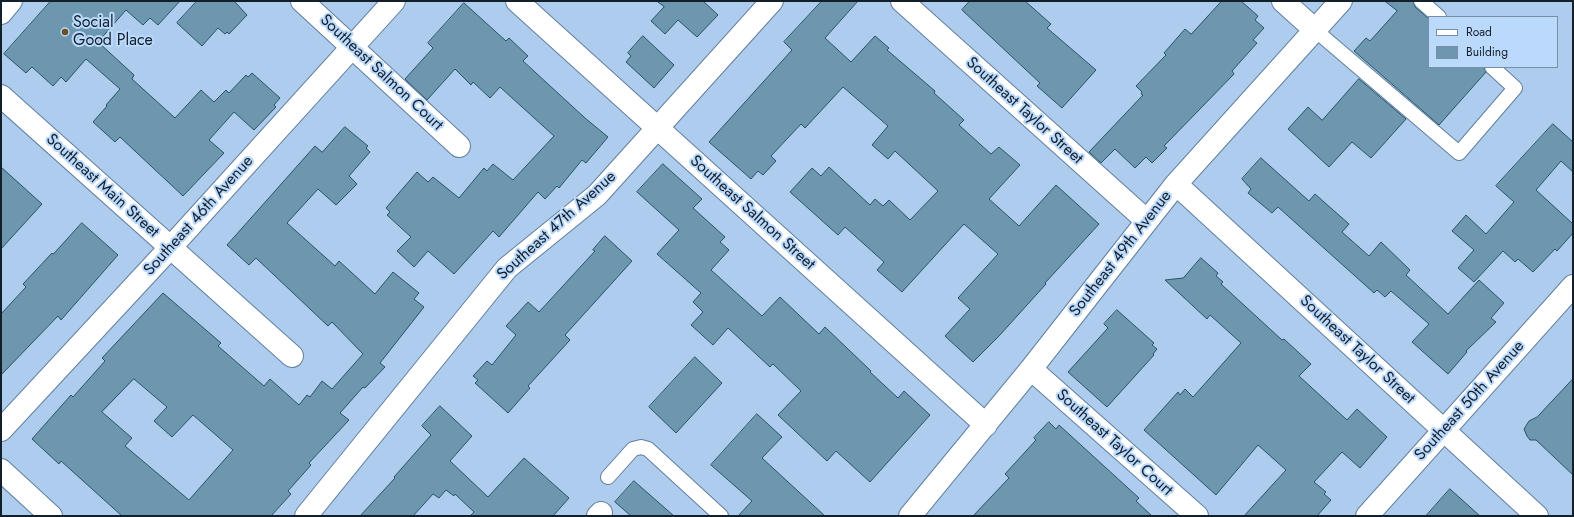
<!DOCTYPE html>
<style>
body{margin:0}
#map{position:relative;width:1574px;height:517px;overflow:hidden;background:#adccee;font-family:Jost,sans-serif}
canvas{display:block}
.frame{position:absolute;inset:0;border:2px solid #141f2c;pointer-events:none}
.legend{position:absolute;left:1428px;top:16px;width:130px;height:52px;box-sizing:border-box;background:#bad9fb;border:1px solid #788fa8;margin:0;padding:5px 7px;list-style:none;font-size:12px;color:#141f2c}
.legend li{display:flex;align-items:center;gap:8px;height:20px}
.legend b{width:20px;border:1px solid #788fa8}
</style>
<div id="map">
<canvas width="1574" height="517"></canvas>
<div class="frame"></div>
<ul class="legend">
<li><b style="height:5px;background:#fff"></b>Road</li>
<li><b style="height:11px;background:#6c97ae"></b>Building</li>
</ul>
</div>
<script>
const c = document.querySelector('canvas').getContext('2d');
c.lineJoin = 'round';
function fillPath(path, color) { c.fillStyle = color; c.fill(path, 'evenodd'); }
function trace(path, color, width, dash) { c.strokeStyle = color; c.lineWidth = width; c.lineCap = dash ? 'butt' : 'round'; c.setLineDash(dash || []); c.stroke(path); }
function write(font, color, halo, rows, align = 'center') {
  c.font = font + ' Jost,sans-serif'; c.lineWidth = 4; c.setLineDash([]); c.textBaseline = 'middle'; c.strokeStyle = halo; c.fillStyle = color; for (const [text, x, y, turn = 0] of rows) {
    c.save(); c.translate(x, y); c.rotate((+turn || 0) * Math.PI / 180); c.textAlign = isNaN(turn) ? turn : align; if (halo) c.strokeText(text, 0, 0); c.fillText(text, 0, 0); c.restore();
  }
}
const building = new Path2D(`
 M 51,1 L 180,1 L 158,25 L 150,18 L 143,25 L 126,10 L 98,42 L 134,75 L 132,79 L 175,118 L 201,90 L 214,102 L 226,90 L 229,93 L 246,75 L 248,77 L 252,73 L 280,98 L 274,105 L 276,107 L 254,130 L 234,112 L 209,140 L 224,153 L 183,196 L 120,137 L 115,142 L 93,122 L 107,106 L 106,105 L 120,89 L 86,59 L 66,82 L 61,77 L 53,86 L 32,67 L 26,73 L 4,54 Z
 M 197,1 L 234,1 L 247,15 L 229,34 L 227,32 L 225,34 L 218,28 L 202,46 L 177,23 Z
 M 657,1 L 703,1 L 718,15 L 697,37 L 678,20 L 665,34 L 651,21 L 664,7 Z
 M 822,1 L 858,1 L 825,38 L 851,62 L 875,36 L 889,48 L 887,50 L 935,91 L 934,93 L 964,120 L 959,125 L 991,154 L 999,147 L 1020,165 L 989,199 L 1019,226 L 1056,185 L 1099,224 L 1045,283 L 1046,284 L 999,336 L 973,362 L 945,336 L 970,309 L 958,298 L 998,254 L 964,224 L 902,292 L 877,270 L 884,262 L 845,227 L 838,235 L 790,192 L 812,168 L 821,176 L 829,167 L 870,205 L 875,199 L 883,206 L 889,200 L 910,220 L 938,191 L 895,151 L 888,159 L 872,145 L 888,126 L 843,87 L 805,128 L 801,124 L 771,156 L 776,161 L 763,175 L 758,171 L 751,179 L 709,142 L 792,50 L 784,42 Z
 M 970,1 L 1025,1 L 1051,24 L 1047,28 L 1096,70 L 1062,108 L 1037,86 L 1040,83 L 962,10 Z
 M 1222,1 L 1241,1 L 1258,16 L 1255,20 L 1264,28 L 1253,40 L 1257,43 L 1232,71 L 1234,74 L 1164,146 L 1167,148 L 1152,163 L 1146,157 L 1135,168 L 1115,149 L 1101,163 L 1089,152 L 1143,95 L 1141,94 L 1142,92 L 1136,86 L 1166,55 L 1164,53 L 1185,29 L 1191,34 Z
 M 1385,1 L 1413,1 L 1415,7 L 1429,19 L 1429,67 L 1484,67 L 1486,72 L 1439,125 L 1354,51 L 1366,38 L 1370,41 L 1397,11 Z
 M 464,3 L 506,41 L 509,38 L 528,56 L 523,61 L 585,118 L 608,137 L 586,163 L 582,160 L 559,188 L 557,186 L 545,199 L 538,192 L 499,237 L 493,231 L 454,274 L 428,251 L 414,267 L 397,251 L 411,237 L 387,215 L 390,212 L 386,208 L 417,172 L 428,182 L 433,177 L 459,198 L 484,168 L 487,171 L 493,164 L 513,180 L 554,136 L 500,87 L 490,98 L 473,82 L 471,85 L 455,69 L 427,100 L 405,79 L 433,48 L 428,43 Z
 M 643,36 L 674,65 L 654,88 L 626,62 L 631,56 L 628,53 Z
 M 1359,79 L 1406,119 L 1371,158 L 1352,142 L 1329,167 L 1288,129 L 1308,107 L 1322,120 Z
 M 1553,124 L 1573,142 L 1573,172 L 1561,161 L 1536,190 L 1573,224 L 1573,233 L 1557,251 L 1555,249 L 1533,272 L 1518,259 L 1515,262 L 1503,251 L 1474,282 L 1458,268 L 1474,250 L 1452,231 L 1466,215 L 1486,234 L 1514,202 L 1496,186 Z
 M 345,127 L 368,146 L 366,148 L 370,152 L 349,176 L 357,184 L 336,205 L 318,189 L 287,223 L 335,266 L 339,261 L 375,294 L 393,272 L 419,293 L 414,299 L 424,307 L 380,363 L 385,367 L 365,388 L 363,387 L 340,413 L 349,420 L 309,463 L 311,465 L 288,491 L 291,494 L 271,516 L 122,516 L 61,461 L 59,464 L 32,439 L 71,395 L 73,397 L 105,361 L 102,358 L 163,293 L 221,343 L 218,346 L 264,386 L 270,379 L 299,405 L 307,395 L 310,397 L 322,381 L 332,389 L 363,354 L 332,322 L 328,326 L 256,258 L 249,265 L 227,245 L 315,146 L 322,152 ZM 134,379 L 167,407 L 154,421 L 172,437 L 193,415 L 233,450 L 189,500 L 125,446 L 132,438 L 102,412 Z
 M 1261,158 L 1309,201 L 1315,194 L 1349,224 L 1342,232 L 1369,256 L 1381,242 L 1410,270 L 1406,275 L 1448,314 L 1479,280 L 1504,303 L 1491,318 L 1496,322 L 1466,351 L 1467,352 L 1448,374 L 1412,342 L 1429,324 L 1391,291 L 1385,297 L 1377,290 L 1374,293 L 1278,207 L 1272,213 L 1248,193 L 1251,189 L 1242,179 Z
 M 663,164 L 702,199 L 693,208 L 725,237 L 720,242 L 729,250 L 711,270 L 762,316 L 780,297 L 819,334 L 825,327 L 871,371 L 870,372 L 898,398 L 904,391 L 930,415 L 870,482 L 836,451 L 827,461 L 778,415 L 801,391 L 773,364 L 770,367 L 728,328 L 713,345 L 691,325 L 703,312 L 693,302 L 701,293 L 657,254 L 679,230 L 637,192 Z
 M 1,167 L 42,204 L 1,249 Z
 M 82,223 L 118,255 L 61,320 L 58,316 L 1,375 L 1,314 L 26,287 L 23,284 L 52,253 L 53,254 Z
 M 605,236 L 632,261 L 565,335 L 570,340 L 528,386 L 530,388 L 508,413 L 475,383 L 478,380 L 473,376 L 487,361 L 492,365 L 516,335 L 506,326 L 528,302 L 539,312 L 595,251 L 593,250 Z
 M 1201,258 L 1218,273 L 1216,276 L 1223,282 L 1221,284 L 1282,340 L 1284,339 L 1311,364 L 1299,376 L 1347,420 L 1357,409 L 1387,437 L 1360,468 L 1342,452 L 1314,482 L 1326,492 L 1324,494 L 1331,500 L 1317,516 L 1244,516 L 1286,470 L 1258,445 L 1216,495 L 1144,430 L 1178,392 L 1180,395 L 1185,389 L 1193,397 L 1241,343 L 1210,315 L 1207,319 L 1165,280 L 1183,278 Z
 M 1117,310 L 1154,343 L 1152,345 L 1157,349 L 1153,354 L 1154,355 L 1107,407 L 1068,372 L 1108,328 L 1104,324 Z
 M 695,357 L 722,383 L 676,433 L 649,407 Z
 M 1573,379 L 1573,475 L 1536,440 L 1530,440 L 1527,436 L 1524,429 L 1529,421 L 1537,417 Z
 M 440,406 L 472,436 L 450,461 L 488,497 L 524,458 L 569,498 L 553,516 L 470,516 L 474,512 L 455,494 L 454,496 L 446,490 L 439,498 L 433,494 L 413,516 L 360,516 L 395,478 L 394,477 L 431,435 L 422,426 Z
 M 757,414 L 782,437 L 762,458 L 825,516 L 738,516 L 752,501 L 711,465 Z
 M 1049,422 L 1056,429 L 1059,425 L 1139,498 L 1136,501 L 1152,516 L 973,516 L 1009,478 L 1005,474 L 1036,440 L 1034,438 Z
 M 634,481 L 674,516 L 631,516 L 615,502 Z
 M 1450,489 L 1480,516 L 1426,516 Z`);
fillPath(building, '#6c97ae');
trace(building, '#285367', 1);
const service = new Path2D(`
 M 1421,1 L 1439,17
 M 1315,30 L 1459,153 L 1515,88 L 1492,67
 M 608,477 L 633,449 L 641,447 L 648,449 L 721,516`);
const minor = new Path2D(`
 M 302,1 L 459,146
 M 517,1 L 986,425
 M 902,1 L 1147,221
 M 1283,1 L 1315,30
 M 1,13 L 11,1
 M 1,96 L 292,356
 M 1176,184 L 1537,516
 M 1031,369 L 1197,516
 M 1,430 L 170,248 L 394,1
 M 1,470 L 51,516
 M 306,516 L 507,268 L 597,195 L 772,1
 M 598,516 L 601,513
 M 910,516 L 1031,369 L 1176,184 L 1341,1
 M 1367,516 L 1573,286`);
trace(service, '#627f9e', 16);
trace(minor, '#627f9e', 24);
trace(service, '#fff', 14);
trace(minor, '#fff', 22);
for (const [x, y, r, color] of [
 [65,32,4,"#6f4e25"]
]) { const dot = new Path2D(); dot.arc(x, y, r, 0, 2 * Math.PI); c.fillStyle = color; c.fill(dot); trace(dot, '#bad9fb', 1.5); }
write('16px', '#141f2c', '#bad9fb', [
 ["Social",73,23],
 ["Good Place",73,41]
], 'left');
write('16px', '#141f2c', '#bad9fb', [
 ["Southeast Salmon Court",381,73,43],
 ["Southeast Taylor Street",1024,111,42],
 ["Southeast Main Street",102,186,42],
 ["Southeast Salmon Street",752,213,42],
 ["Southeast 46th Avenue",199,216,-48],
 ["Southeast 47th Avenue",557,226,-42],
 ["Southeast 49th Avenue",1121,254,-52],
 ["Southeast Taylor Street",1357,350,43],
 ["Southeast 50th Avenue",1470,401,-48],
 ["Southeast Taylor Court",1114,443,42]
]);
</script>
